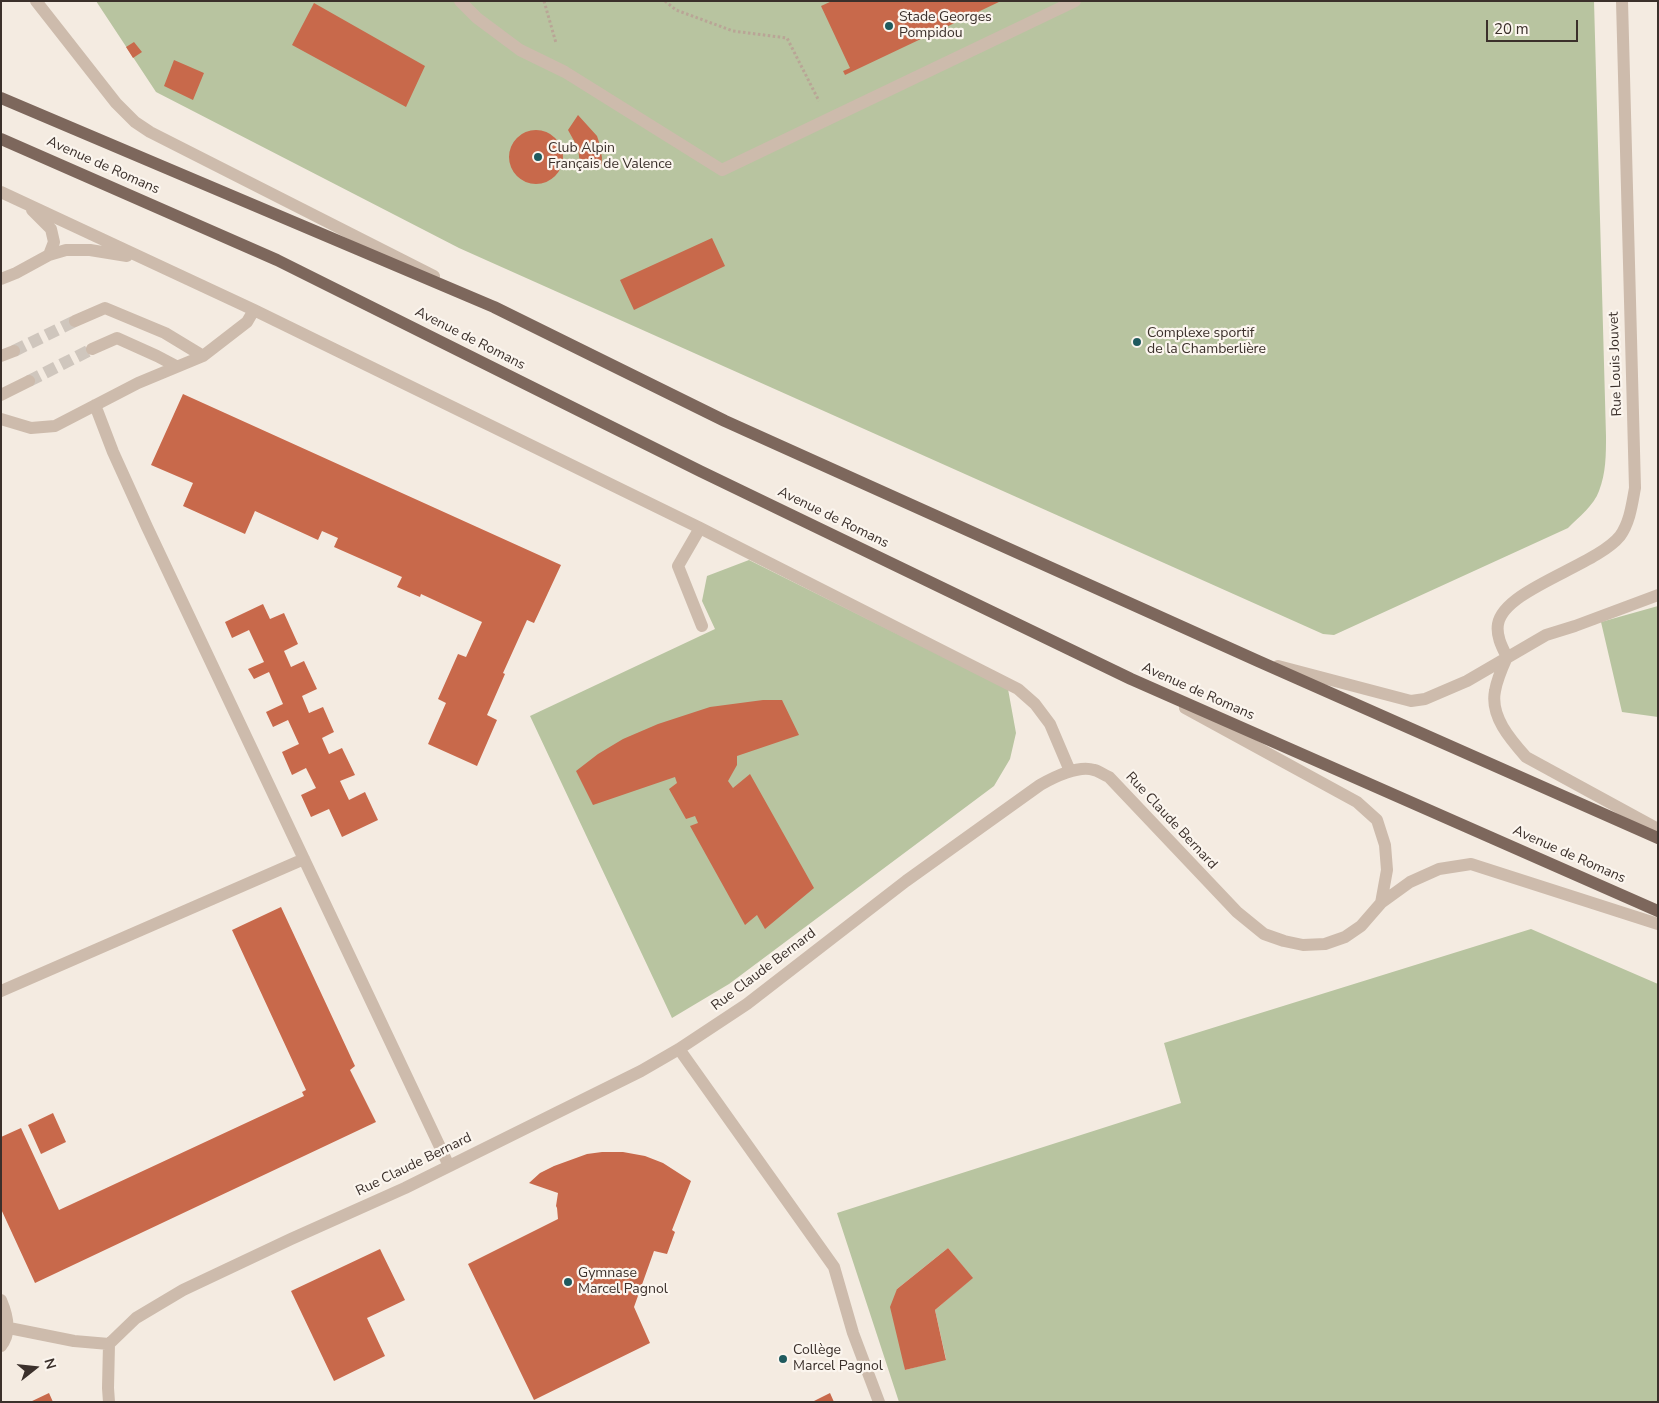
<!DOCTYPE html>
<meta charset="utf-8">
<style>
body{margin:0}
#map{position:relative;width:1659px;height:1403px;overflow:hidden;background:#f4ebe1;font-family:"Nunito Sans",sans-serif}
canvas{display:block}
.frame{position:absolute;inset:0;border:2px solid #3b302b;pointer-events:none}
.north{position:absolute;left:10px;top:1343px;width:50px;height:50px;-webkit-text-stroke:4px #fbf5ee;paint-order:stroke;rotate:74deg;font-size:14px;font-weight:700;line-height:20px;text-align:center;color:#3b302b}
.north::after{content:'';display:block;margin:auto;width:18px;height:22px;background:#3b302b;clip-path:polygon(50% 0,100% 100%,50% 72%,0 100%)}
.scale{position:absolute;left:1486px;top:20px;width:92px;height:22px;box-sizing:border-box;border:2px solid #3b302b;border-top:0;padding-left:6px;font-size:15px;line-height:18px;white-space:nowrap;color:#3b302b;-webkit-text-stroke:4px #fbf5ee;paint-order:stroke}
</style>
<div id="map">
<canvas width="1659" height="1403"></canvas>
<div class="frame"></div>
<div class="north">N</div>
<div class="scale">20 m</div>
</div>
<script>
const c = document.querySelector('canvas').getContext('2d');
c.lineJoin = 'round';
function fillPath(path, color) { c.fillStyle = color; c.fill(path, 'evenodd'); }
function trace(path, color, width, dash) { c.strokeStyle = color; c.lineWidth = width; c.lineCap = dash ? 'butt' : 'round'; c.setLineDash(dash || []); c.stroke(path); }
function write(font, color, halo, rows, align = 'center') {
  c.font = font + ' "Nunito Sans",sans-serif'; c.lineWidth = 4.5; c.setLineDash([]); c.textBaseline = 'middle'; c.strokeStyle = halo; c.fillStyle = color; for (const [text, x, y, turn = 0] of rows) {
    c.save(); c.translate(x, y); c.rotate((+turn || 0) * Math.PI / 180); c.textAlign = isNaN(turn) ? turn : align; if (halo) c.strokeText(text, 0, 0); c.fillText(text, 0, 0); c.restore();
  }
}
fillPath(new Path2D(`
 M 96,1 L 1594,1 L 1606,436 C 1606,455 1606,473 1599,491 C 1594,505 1579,517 1568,528 L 1334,635 L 1323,634 L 459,248 L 156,92 Z
 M 749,560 L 1008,689 L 1016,733 L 1010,759 L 994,786 L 729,984 L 672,1018 L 530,716 L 715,629 L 702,601 L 707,576 Z
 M 1658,606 L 1658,717 L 1622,712 L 1601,622 Z
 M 1531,929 L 1658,984 L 1658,1402 L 899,1402 L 837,1213 L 1181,1103 L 1164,1043 ZM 948,1248 L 972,1278 L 935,1310 L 946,1359 L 905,1370 L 897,1289 Z`), '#b8c4a0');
fillPath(new Path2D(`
 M 832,1 L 1001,1 L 845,75 L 843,71 L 850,68 L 821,6 Z
 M 314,3 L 425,66 L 406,107 L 292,45 Z
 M 134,42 L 142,52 L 133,58 L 126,47 Z
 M 174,60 L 204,73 L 193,100 L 164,86 Z
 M 578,115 L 597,136 L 600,145 L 602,158 L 601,168 L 580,165 L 578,148 L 568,130 Z
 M509 157a27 27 0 1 1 54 0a27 27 0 1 1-54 0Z
 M 712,238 L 725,266 L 634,310 L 620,280 Z
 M 183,394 L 561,565 L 534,623 L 527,620 L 503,673 L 505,674 L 487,715 L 497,720 L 477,766 L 428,744 L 446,703 L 438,699 L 458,654 L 466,657 L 482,622 L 421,594 L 420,597 L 397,587 L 402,577 L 334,547 L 338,538 L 322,531 L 318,540 L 255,511 L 245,534 L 183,506 L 193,483 L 151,465 Z
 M 263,604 L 270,619 L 284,613 L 298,644 L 284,651 L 291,667 L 304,661 L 317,689 L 302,696 L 309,713 L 323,707 L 334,732 L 322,738 L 329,754 L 342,748 L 355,775 L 340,781 L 349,800 L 365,792 L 378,820 L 342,837 L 329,809 L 311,817 L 301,795 L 316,788 L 306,768 L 292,775 L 282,752 L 299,744 L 288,720 L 273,727 L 266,712 L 283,704 L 269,672 L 254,679 L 248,669 L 264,662 L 249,630 L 232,638 L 225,622 Z
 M 763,700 L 782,700 L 799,735 L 737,756 L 737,765 L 728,781 L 733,788 L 750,774 L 814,888 L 765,929 L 757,915 L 745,925 L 690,826 L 698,823 L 695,816 L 686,819 L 669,789 L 677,783 L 675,777 L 593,805 L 576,771 L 598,754 L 623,739 L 658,724 L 710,707 Z
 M 281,907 L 355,1066 L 350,1070 L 376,1122 L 35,1283 L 1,1209 L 1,1137 L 21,1128 L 59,1210 L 304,1096 L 302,1092 L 306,1090 L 232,930 Z
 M 53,1113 L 66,1142 L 41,1154 L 28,1125 Z
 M 602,1152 L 623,1152 L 645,1156 L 663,1163 L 691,1181 L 672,1230 L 675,1232 L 667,1254 L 654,1251 L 634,1307 L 650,1343 L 534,1400 L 468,1264 L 558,1219 L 557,1208 L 556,1206 L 558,1193 L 529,1183 L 540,1173 L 554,1166 L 587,1154 Z
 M 948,1248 L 973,1278 L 935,1310 L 946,1360 L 905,1370 L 890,1307 L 897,1289 Z
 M 380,1249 L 405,1300 L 367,1318 L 385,1356 L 334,1381 L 291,1291 Z
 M 49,1393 L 53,1402 L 30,1402 Z
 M 830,1393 L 834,1402 L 812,1402 Z`), '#c8694b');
trace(new Path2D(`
 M 14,351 L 75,321
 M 29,381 L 92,349`), '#cfc6bd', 12, [12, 6]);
trace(new Path2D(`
 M 544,1 L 556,43
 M 665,1 L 676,10 L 733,31 L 787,38 L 819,101`), '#b9a596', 3, [2.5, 2.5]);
trace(new Path2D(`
 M 36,1 L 116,103 L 135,122 L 150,132 L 434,276
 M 460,1 L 477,18 L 520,50 L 565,72 L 722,170 L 1075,1
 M 1,192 L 254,310 L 700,528 L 1018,689 L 1035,704 L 1050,724 L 1070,771
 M 32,210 L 51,229 L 54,242 L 49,255
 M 1,279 L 16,273 L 49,255 L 66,250 L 90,250 L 127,256
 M 75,321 L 105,308 L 165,333 L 203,356
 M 92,349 L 117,338 L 157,356 L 176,366
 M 1,356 L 14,351
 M 1,395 L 29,381
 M 95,405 L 113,452 L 147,527 L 449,1166
 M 1,419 L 31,428 L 55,426 L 138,383 L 203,356 L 247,322 L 254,310
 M 700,528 L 678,566 L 702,626
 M 1507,657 C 1502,647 1496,636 1498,624 C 1504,589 1596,566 1620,536 C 1630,522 1632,504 1635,488 L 1622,1
 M 1507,657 C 1502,668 1497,679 1495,691 C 1490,716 1510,739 1526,757 L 1658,829
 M 1278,666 L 1411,701 L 1425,699 L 1467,681 L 1546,635 L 1575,626 L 1658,595
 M 1185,708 L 1357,802 L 1377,820 L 1385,845 L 1387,870 L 1381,903
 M 1,991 L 304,859
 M 679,1049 L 834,1267 L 853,1333 L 879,1402
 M 1,1300 C 7,1314 12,1333 1,1346
 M 9,1328 L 74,1341 L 109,1344
 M 109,1344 L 136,1318 L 183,1290 L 291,1239 L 405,1188 L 641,1071 L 679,1049 L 747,1004 L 906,881 L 1040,785 C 1054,777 1079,765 1094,770 C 1099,771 1104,775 1109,777 L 1237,912 L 1264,934 L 1284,941 L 1303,945 L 1325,944 L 1345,937 L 1361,926 L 1381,903 L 1410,882 L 1439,869 L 1471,864 L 1658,924
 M 109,1344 L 108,1388 L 109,1402`), '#cdbbac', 12);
trace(new Path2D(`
 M 1,98 L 494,307 L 725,421 L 1258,661 L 1658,838
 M 1,139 L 277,260 L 700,471 L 1131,679 L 1658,911`), '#7d675c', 12);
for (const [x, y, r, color] of [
 [889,26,5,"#1f5a5e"],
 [538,157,5,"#1f5a5e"],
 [1137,342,5,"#1f5a5e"],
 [568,1282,5,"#1f5a5e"],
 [783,1359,5,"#1f5a5e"]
]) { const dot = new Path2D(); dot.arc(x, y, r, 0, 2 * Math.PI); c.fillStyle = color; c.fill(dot); trace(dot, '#fbf5ee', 2); }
write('14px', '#3b302b', '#fbf5ee', [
 ["Stade Georges",899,18],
 ["Pompidou",899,34],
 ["Club Alpin",548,149],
 ["Français de Valence",548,165],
 ["Complexe sportif",1147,334],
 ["de la Chamberlière",1147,350],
 ["Gymnase",578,1274],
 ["Marcel Pagnol",578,1290],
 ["Collège",793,1351],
 ["Marcel Pagnol",793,1367]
], 'left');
write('14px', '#3b302b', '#fbf5ee', [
 ["Avenue de Romans",103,166,24],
 ["Avenue de Romans",470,339,27],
 ["Rue Louis Jouvet",1616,364,-92],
 ["Avenue de Romans",833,518,26],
 ["Avenue de Romans",1198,692,24],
 ["Rue Claude Bernard",1171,821,47],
 ["Avenue de Romans",1569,855,24],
 ["Rue Claude Bernard",764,970,-37],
 ["Rue Claude Bernard",414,1165,-26]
]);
</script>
